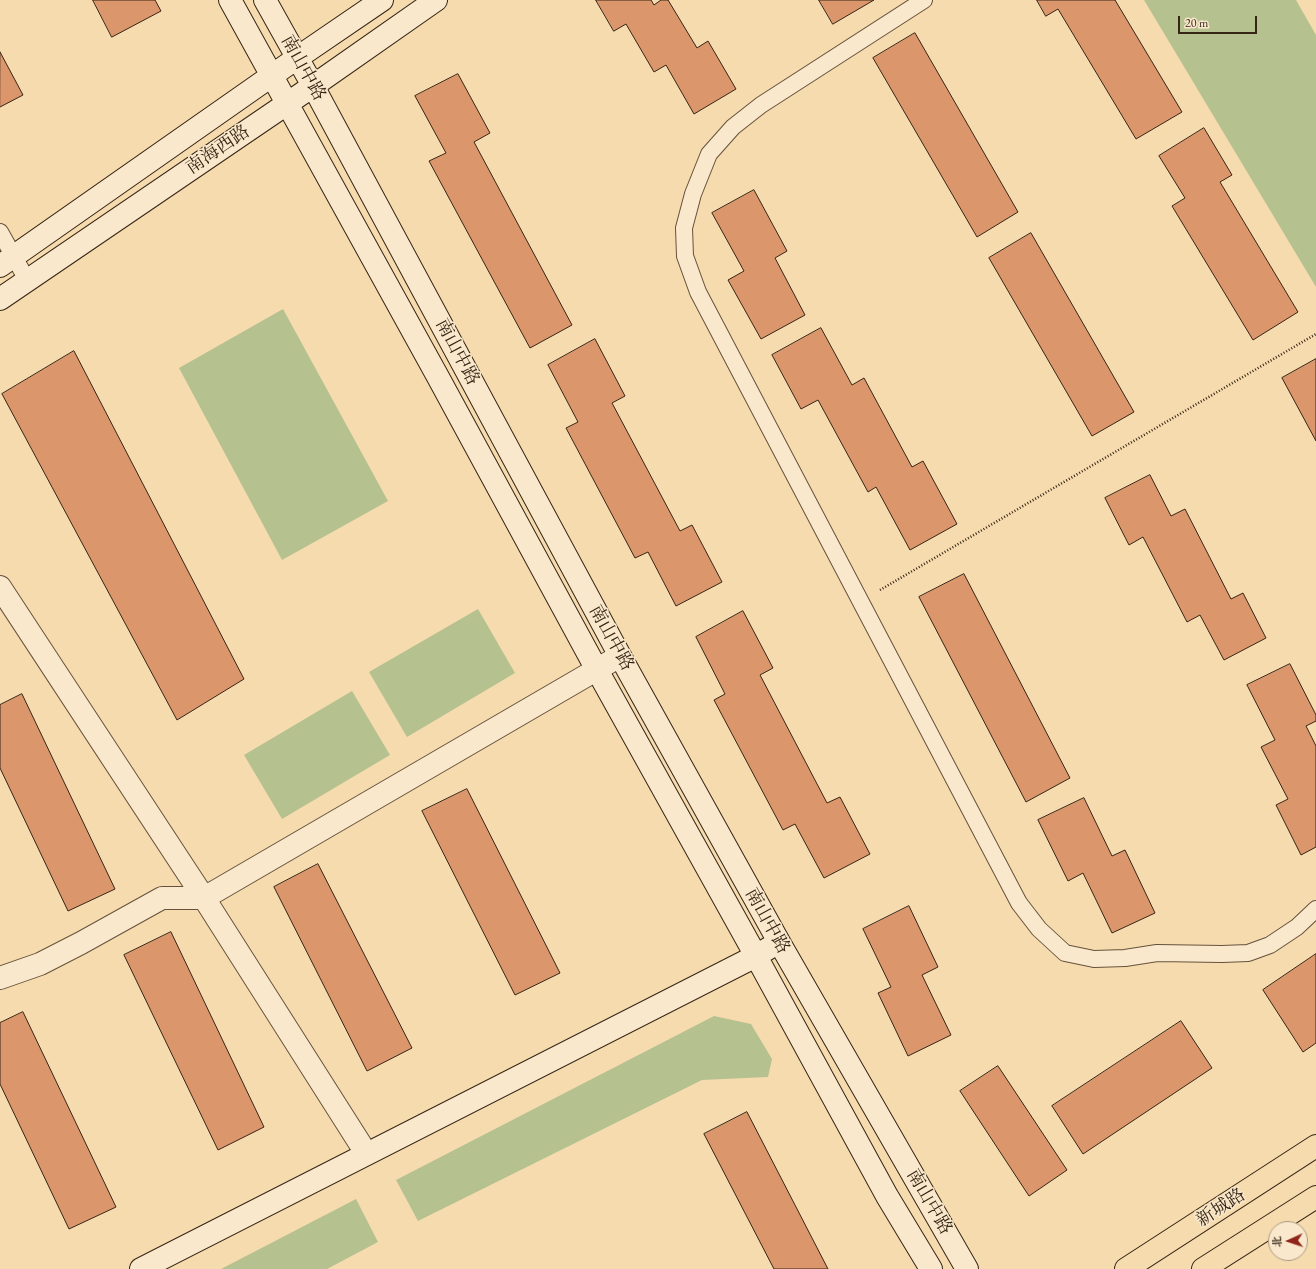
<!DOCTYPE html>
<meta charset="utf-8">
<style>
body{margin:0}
#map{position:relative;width:1316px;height:1269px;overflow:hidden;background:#f6dbaf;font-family:"EB Garamond","Noto Serif SC",serif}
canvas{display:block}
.north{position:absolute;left:1268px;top:1221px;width:40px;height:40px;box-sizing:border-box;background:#f9e8cb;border:1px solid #ab9a82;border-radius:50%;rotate:267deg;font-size:11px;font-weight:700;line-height:16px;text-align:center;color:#362515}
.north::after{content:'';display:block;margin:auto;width:14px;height:18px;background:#8f2418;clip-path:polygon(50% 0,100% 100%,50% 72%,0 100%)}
.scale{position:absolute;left:1178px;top:16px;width:79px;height:18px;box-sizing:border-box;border:2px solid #362515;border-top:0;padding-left:5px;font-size:12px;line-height:14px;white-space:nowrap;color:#362515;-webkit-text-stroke:3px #f9e8cb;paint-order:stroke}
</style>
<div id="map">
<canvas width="1316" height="1269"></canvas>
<div class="north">北</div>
<div class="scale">20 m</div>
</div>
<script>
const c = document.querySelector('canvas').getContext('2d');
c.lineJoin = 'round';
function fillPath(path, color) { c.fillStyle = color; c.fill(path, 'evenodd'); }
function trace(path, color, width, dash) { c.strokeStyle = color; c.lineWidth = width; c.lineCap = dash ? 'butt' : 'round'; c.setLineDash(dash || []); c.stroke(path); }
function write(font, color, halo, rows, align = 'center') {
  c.font = font + ' "EB Garamond","Noto Serif SC",serif'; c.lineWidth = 3; c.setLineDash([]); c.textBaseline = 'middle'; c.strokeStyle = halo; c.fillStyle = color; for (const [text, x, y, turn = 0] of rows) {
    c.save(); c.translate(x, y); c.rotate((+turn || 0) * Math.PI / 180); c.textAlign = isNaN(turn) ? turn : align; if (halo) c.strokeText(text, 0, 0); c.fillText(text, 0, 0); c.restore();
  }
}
fillPath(new Path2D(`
 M 1144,0 L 1296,0 L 1316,35 L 1316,287 Z
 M 283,309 L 388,501 L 282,560 L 179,368 Z
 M 478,609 L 515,673 L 407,737 L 369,672 Z
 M 352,691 L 390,755 L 282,819 L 244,755 Z
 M 714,1016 L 751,1024 L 772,1059 L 768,1077 L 702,1080 L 418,1221 L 396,1180 Z
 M 356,1199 L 378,1242 L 327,1269 L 221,1269 Z`), '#b6c190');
const building = new Path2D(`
 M 93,0 L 155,0 L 161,11 L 112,37 Z
 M 596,0 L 651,0 L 654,5 L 661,0 L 668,0 L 697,48 L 708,41 L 736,89 L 694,114 L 666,65 L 654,72 L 626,24 L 614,31 Z
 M 819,0 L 874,0 L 833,24 Z
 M 1037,0 L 1115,0 L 1182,112 L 1136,139 L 1058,9 L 1046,16 Z
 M 915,33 L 1018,212 L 977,237 L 873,58 Z
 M 0,52 L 23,95 L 0,107 Z
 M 458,74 L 490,133 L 474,142 L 572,325 L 530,348 L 429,161 L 446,153 L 415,96 Z
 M 1204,128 L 1232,175 L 1220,182 L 1298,312 L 1253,340 L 1172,206 L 1185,198 L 1159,156 Z
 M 754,190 L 787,251 L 775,258 L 805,315 L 761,339 L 728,280 L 744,271 L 712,213 Z
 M 1031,233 L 1134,412 L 1092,436 L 989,258 Z
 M 821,328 L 852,385 L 864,378 L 912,467 L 923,461 L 957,524 L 910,550 L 876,487 L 868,492 L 818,400 L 801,409 L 772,355 Z
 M 595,339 L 625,396 L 612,403 L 680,531 L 692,525 L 722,582 L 676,606 L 648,552 L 635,558 L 566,428 L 578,422 L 548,365 Z
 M 74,351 L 244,679 L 177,720 L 2,394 Z
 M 1316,359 L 1316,441 L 1282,378 Z
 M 1150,475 L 1171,516 L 1185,509 L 1231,599 L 1243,593 L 1266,638 L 1224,660 L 1200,615 L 1187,622 L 1143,537 L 1129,545 L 1105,498 Z
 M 964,574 L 1070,778 L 1026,802 L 919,597 Z
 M 743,611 L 773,668 L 760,675 L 827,803 L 840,797 L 870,854 L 824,878 L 795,824 L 783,830 L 714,700 L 725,694 L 696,637 Z
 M 1290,664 L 1316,715 L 1316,721 L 1306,726 L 1316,746 L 1316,847 L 1301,855 L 1276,805 L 1288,799 L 1261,747 L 1275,740 L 1247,685 Z
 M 22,694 L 115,889 L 68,911 L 0,768 L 0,705 Z
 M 467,789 L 560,973 L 515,995 L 422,811 Z
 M 1084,798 L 1112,856 L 1125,850 L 1155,913 L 1112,933 L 1083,873 L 1068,881 L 1038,820 Z
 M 318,864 L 412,1048 L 367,1071 L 274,887 Z
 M 909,906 L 938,967 L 922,975 L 951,1035 L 908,1056 L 878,993 L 891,987 L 863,929 Z
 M 171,932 L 264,1127 L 218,1150 L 124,955 Z
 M 1316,954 L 1316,1043 L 1303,1052 L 1263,990 Z
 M 23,1012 L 116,1207 L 69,1229 L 0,1084 L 0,1023 Z
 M 1181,1021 L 1212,1068 L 1083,1154 L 1052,1106 Z
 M 998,1066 L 1067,1170 L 1029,1196 L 960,1091 Z
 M 747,1112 L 828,1269 L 774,1269 L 704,1134 Z`);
fillPath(building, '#db966c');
trace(building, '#362515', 1);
const lane = new Path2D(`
 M 924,0 L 761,105 L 733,127 L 709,154 L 693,194 L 684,228 L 685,256 L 698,292 L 1019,903 L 1039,929 L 1065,953 L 1094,959 L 1125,958 L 1157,953 L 1222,954 L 1248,953 L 1270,945 L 1297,927 L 1316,909
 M 0,232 L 27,280`);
const street = new Path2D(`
 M 0,587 L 204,898 L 366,1153
 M 0,978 L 40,964 L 81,943 L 162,898 L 204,898 L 620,656`);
const secondary = new Path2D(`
 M 230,0 L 438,377 L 597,670 L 756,956 L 887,1196 L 931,1269
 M 265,0 L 313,86 L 620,656 L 779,942 L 967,1269
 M 0,266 L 297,58 L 382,0
 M 0,299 L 313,86 L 436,0
 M 141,1269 L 756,956 L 769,948`);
const primary = new Path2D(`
 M 1126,1269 L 1316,1146
 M 1203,1269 L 1316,1197`);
trace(lane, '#66523c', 18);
trace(street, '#66523c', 24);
trace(secondary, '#362515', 24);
trace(primary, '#362515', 24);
trace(new Path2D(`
 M 880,590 L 1316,334`), '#362515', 2.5, [1, 2]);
trace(lane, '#f9e8cb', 16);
trace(street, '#f9e8cb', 22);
trace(secondary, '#f9e8cb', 22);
trace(primary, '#f6dbaf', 22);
write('18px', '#362515', '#f9e8cb', [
 ["南山中路",303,68,61],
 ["南海西路",218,150,-34],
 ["南山中路",457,352,62],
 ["南山中路",611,638,61],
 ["南山中路",767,921,61],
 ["南山中路",929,1202,60],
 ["新城路",1221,1208,-33]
]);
</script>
